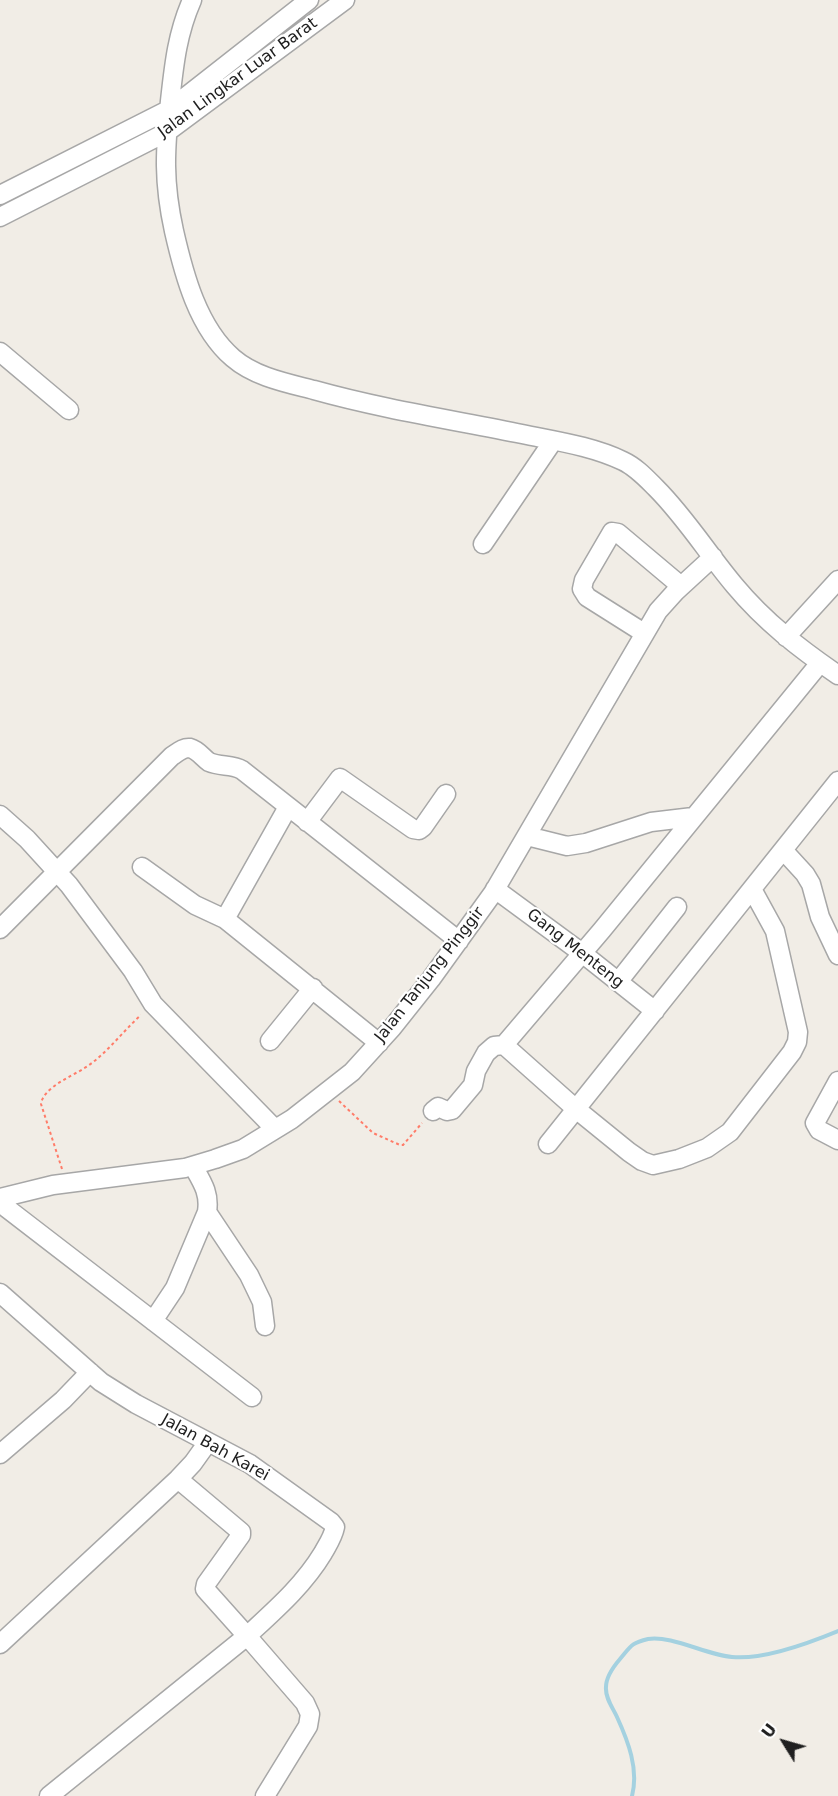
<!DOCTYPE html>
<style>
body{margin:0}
#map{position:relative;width:838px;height:1796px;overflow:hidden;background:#f1ede6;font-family:"DejaVu Sans",sans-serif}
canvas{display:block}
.north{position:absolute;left:754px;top:1712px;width:60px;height:60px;-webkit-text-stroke:4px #fff;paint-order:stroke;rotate:307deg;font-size:16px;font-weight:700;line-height:24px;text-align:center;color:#202020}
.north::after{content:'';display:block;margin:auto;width:21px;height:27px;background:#202020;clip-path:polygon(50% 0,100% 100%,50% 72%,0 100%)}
</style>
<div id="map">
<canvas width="838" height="1796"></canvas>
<div class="north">U</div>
</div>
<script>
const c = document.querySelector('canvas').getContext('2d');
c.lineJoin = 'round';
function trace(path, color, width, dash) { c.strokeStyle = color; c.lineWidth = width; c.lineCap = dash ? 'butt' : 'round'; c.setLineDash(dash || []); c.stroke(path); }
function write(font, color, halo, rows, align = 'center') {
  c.font = font + ' "DejaVu Sans",sans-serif'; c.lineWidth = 4.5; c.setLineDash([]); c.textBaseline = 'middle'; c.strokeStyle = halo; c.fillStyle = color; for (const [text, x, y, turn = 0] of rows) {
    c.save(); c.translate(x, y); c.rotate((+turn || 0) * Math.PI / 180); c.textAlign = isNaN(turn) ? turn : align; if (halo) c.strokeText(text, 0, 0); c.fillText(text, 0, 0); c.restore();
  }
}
trace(new Path2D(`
 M 632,1796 C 639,1769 628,1741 617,1717 C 613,1708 605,1698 606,1687 C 606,1677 614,1666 620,1659 C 631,1646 631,1643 648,1639 C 671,1635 707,1655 732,1657 C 763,1660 809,1643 838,1631`), '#a4d1e0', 4);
const minor = new Path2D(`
 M 192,0 C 177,34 174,65 170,101 C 165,151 163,181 174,231 C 184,275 198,328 233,358 C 255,377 287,383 314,390 C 382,409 453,420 522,434 C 555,441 592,446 623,461 C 636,467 646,478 656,488 C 686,518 708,554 735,586 C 765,622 800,649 838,675
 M 0,195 L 170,109 L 309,0
 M 0,217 L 167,132 L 345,0
 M 0,352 L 69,410
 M 483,544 L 553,441
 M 644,633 L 587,597 L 582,589 L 584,580 L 612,532 L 618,533 L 681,586
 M 786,637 L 838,580
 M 0,815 L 27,839 L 69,885 L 133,971 L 153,1004 L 275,1129
 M 307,822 L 340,778 L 413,829 L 419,830 L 423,827 L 446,794
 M 527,836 L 567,846 L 586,843 L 651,822 L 693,817
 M 783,850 L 805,874 L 811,884 L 820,917 L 838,955
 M 142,867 L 195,905 L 225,919 L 379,1043
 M 495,889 L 582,953 L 655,1011
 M 752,889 L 775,931 L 798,1032 L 797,1042 L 792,1052 L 730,1132 L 707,1148 L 679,1159 L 653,1165 L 642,1161 L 629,1152 L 576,1109 L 504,1045 L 602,930 L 820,663
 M 225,919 L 288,807
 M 0,929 L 172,756 C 177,753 183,747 190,748 C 198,750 203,758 209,762 C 220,767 232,764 242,770 L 459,941
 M 618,982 L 677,907
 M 270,1041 L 313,988
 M 838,1081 L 815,1123 L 819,1130 L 838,1140
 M 433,1111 L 438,1107 L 447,1111 L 452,1110 L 473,1085 L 476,1071 L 486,1053 L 494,1046 L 504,1045
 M 548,1144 L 838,781
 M 0,1198 L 53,1185 L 185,1168 L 215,1159 L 243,1149 L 292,1119 L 352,1072 L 392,1028 L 431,979 L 493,893 L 658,611 L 676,591 L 713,557
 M 0,1203 L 252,1397
 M 207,1212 L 249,1275 L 262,1302 L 265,1326
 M 0,1293 L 101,1382 L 136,1404 L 250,1464 L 331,1522 L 335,1527 C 333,1537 328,1544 323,1553 C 303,1586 275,1610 247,1636 L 305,1703 L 310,1714 L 308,1726 L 265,1796
 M 153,1321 L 175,1288 L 207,1212 C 210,1193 202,1182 193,1166
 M 0,1454 L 63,1400 L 90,1372
 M 0,1644 L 178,1479 L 193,1463 L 208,1442
 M 49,1796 L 247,1636 L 205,1589 L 206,1584 L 241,1535 L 241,1532 L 178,1479`);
trace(minor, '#a7a7a7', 21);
trace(new Path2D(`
 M 339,1101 L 373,1133 L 400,1145 L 403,1145 L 422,1123
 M 62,1169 L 41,1104 C 43,1088 70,1077 83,1069 C 106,1055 121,1033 141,1015`), '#ff7c69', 2, [3, 3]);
trace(minor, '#fff', 18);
write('16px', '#202020', '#fff', [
 ["Jalan Lingkar Luar Barat",238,78,-36],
 ["Gang Menteng",575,949,38],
 ["Jalan Tanjung Pinggir",430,975,-52],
 ["Jalan Bah Karei",215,1448,29]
]);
</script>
